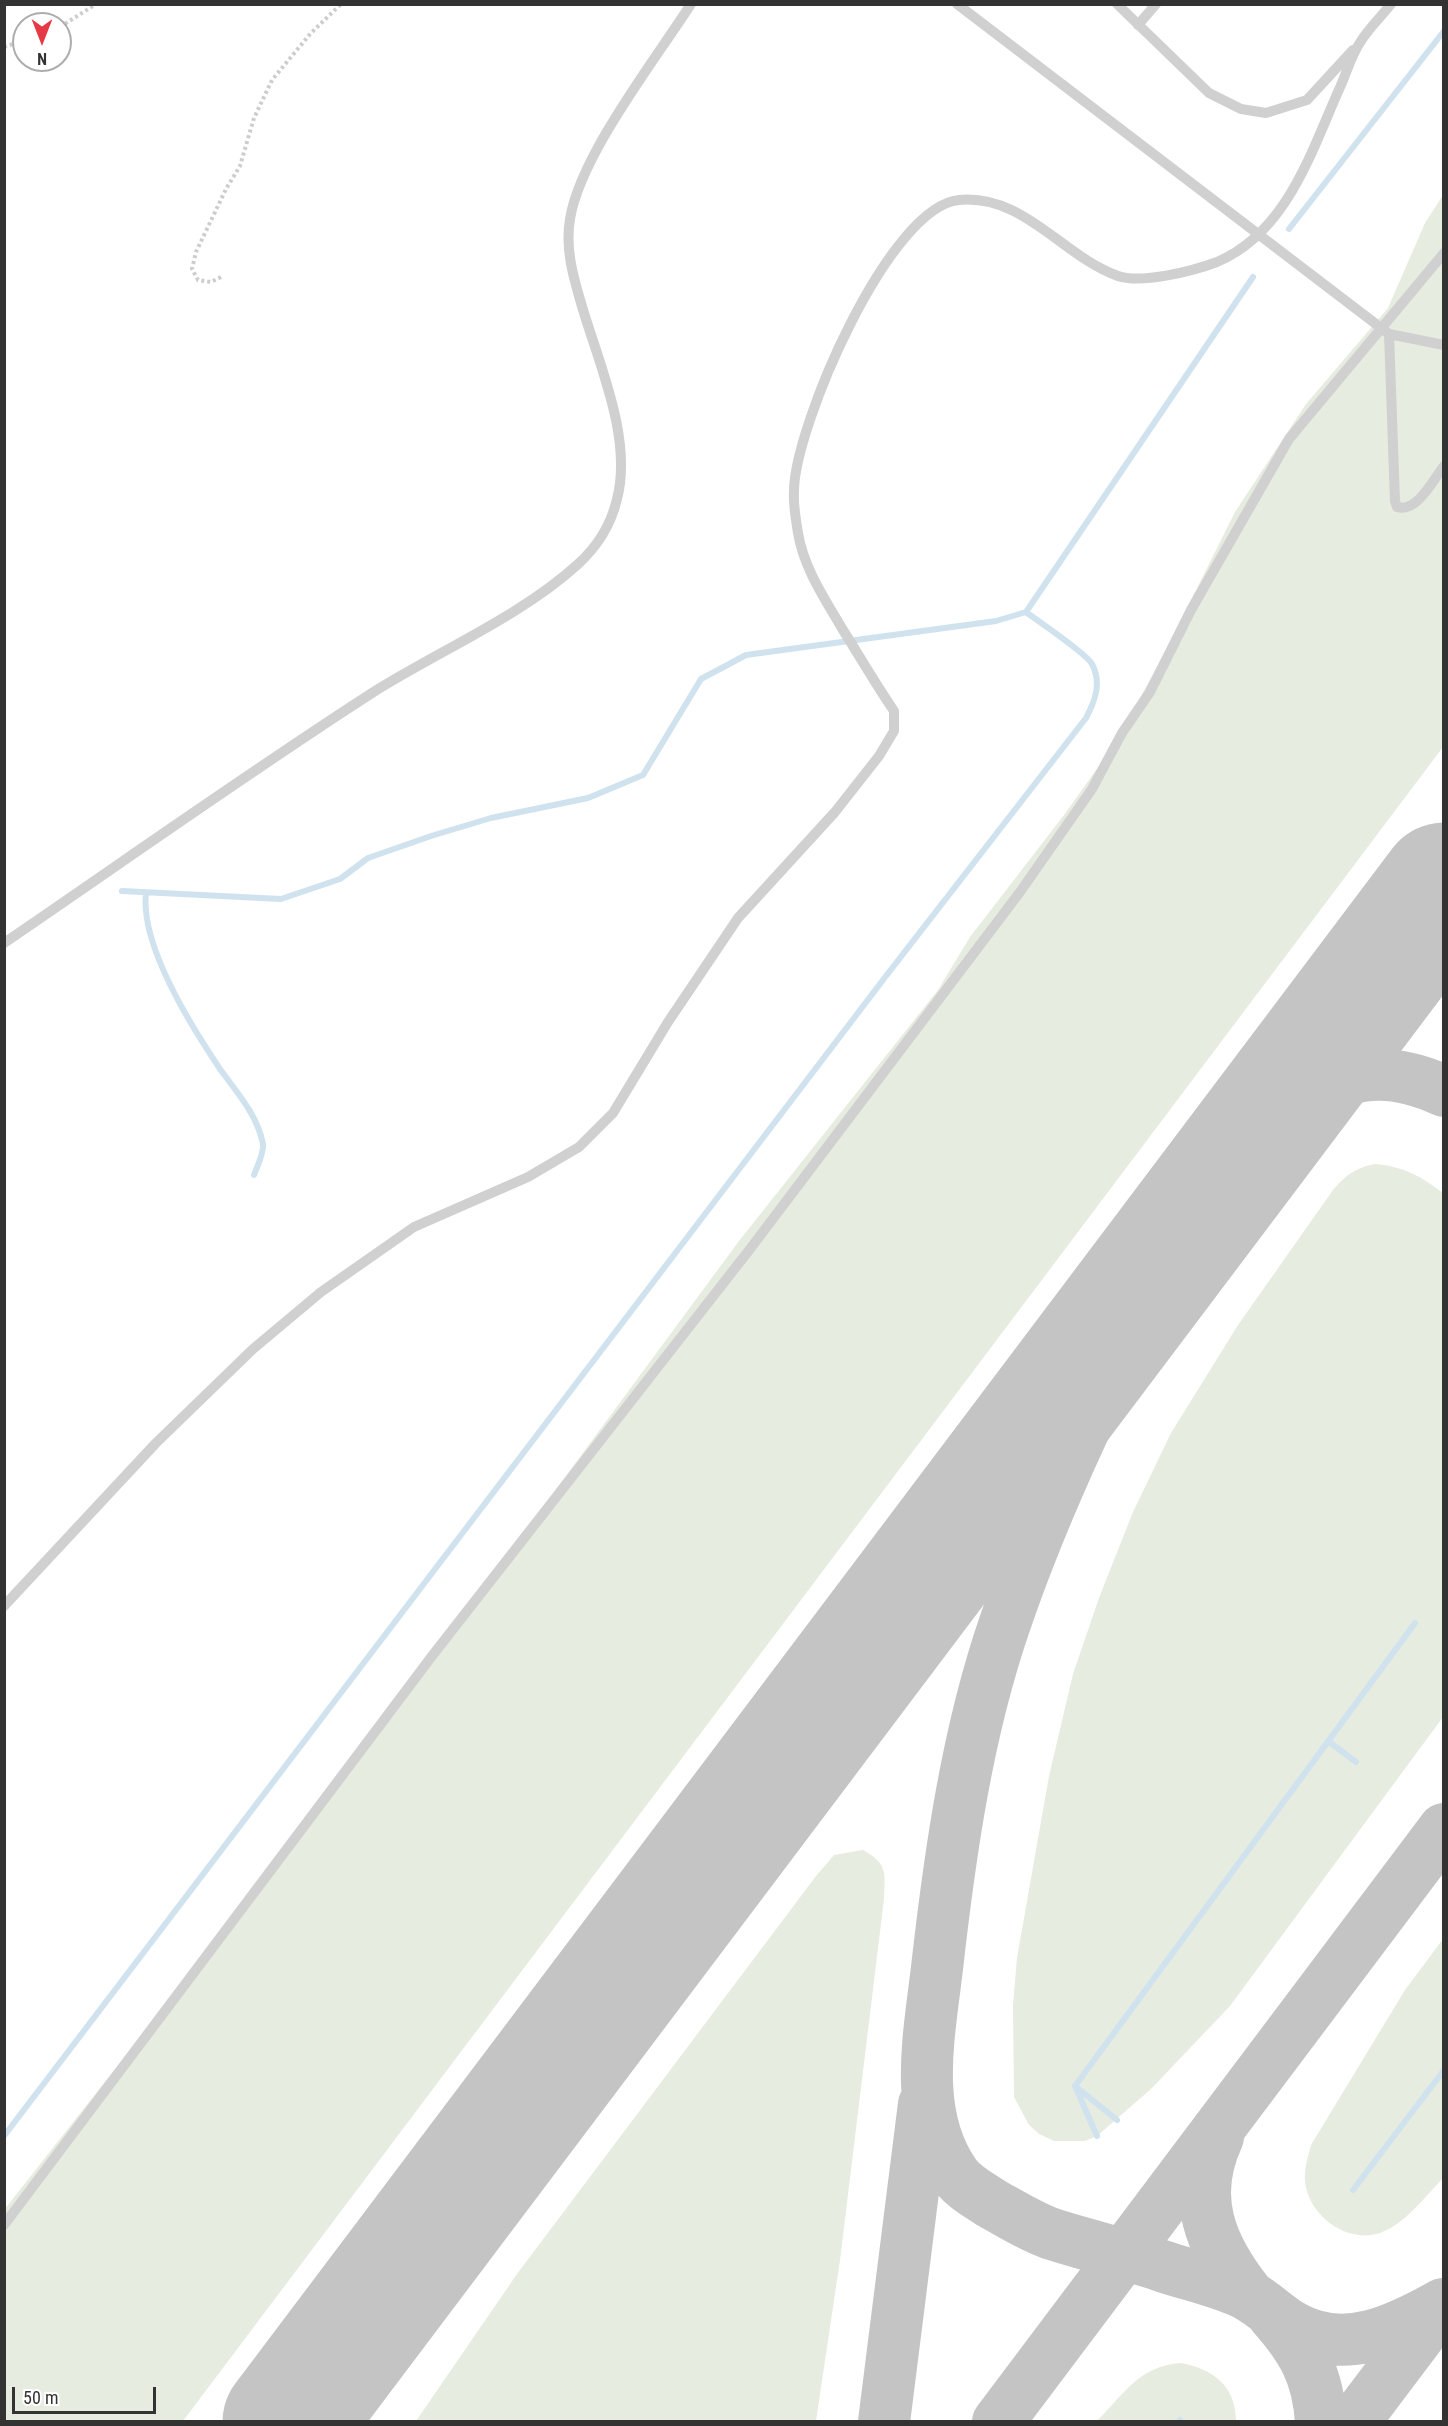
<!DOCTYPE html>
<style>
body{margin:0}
#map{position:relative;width:1448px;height:2426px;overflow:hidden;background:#fff;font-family:"Roboto Condensed",sans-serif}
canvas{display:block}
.frame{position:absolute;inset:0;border:6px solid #333;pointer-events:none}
.north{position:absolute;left:12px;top:12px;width:60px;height:60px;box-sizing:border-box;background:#fff;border:2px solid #adadad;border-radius:50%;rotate:180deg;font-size:16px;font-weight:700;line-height:24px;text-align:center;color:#333}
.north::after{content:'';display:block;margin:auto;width:21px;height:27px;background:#e63946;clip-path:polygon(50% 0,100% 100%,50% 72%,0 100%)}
.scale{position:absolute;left:12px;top:2387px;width:144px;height:27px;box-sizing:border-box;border:3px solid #333;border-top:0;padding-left:8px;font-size:18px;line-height:21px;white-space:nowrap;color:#333;-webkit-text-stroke:4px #fff;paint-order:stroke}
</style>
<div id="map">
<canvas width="1448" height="2426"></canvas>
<div class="frame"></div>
<div class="north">N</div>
<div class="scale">50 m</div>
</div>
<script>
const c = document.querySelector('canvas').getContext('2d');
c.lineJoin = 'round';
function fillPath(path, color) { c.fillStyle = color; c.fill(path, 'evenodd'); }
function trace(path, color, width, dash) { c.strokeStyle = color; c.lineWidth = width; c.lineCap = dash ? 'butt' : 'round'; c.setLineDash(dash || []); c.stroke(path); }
fillPath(new Path2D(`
 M 1443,195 L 1443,747 L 183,2421 L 5,2421 L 4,2210 L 178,1989 L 540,1511 L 739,1241 L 938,990 L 970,937 L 1064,815 L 1116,742 L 1167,648 L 1235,512 L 1306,404 L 1388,308 L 1425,223 Z
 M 1375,1164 C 1403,1166 1422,1177 1443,1193 L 1443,1717 L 1230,2006 L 1151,2089 L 1097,2136 L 1085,2141 L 1054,2141 L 1039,2134 L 1029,2125 L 1014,2097 L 1013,2005 L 1017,1958 L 1049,1776 L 1073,1674 L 1099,1598 L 1133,1512 L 1171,1433 L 1238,1325 L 1333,1190 C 1346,1175 1355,1168 1375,1164 Z
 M 863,1850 C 888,1864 885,1873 884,1899 L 840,2260 L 816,2421 L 416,2421 L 517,2274 L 816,1876 L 834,1855 Z
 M 1443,1939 L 1443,2178 C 1425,2197 1405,2224 1380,2233 C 1347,2244 1309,2216 1305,2182 C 1304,2169 1308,2157 1311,2145 L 1405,1990 Z
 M 1181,2363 C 1213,2369 1236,2386 1236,2421 L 1097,2421 C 1125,2393 1139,2366 1181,2363 Z`), '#e6ecdf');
trace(new Path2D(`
 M 1289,229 L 1444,31
 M 122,891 L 281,899 L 340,879 L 368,858 L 431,836 L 491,818 L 588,798 L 643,775 L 701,679 L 746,655 L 996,621 L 1026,612
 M 146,893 C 140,944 191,1026 220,1069 C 237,1093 257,1114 263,1144 C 264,1153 257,1167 254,1175
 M 1328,1741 L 1356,1762
 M 1075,2086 L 1415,1623
 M 4,2136 L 886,976 L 1086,718 C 1095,701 1102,683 1092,664 C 1086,653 1039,622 1026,612 L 1253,277
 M 1097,2136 L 1075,2086 L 1117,2120
 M 1353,2190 L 1444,2070
 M 1179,2422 L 1180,2420`), '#cfe2ee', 6);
trace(new Path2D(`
 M 1342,1021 L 1444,918
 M 1277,1108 C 1341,1079 1375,1059 1444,1091
 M 1177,1240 C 1114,1365 1050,1491 1005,1623 C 967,1733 950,1853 937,1968 C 929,2037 912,2114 955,2175 C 964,2187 979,2195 991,2203 C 1011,2214 1031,2227 1052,2234 C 1089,2246 1126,2254 1162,2266 C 1188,2275 1226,2283 1249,2296 C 1264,2304 1277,2318 1293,2327 C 1344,2356 1397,2330 1443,2304
 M 1218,2137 C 1190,2197 1210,2246 1249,2295
 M 1273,2315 C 1303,2349 1318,2375 1321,2422
 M 321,2422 L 423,2240
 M 884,2422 L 924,2104
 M 998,2422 L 1444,1829
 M 1354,2422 L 1437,2312`), '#c4c4c4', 52);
trace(new Path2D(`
 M 287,2422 L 1444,887`), '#c4c4c4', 129);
trace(new Path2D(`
 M 60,27 L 96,4
 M 4,47 L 24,40
 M 221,277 L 211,282 L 198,280 L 192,269 L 196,252 L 226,189 L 240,166 L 254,118 L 272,80 L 311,33 L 341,4`), '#cdcdcd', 4, [3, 3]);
trace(new Path2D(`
 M 957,4 L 1389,334 L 1444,345
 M 1117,4 L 1209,93 L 1241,109 L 1266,113 L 1307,100 L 1353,50
 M 1138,25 L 1156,4
 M 1389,334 L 1395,501 L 1397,507 C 1417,513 1433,480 1444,466
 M 4,943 C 127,859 248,773 372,693 C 437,652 521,616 577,565 C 596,548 611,525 617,499 C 633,438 598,362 581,303 C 573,276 565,248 570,219 C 580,156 655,60 691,4
 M 4,1606 L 156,1443 L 253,1349 L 321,1292 L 414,1227 L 528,1177 L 579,1147 L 613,1113 L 668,1022 L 738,918 L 835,812 L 879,756 L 894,731 L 894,711 C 876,685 860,657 843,630 C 825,599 804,569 798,533 C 796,520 793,505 794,491 C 794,428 889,206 959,200 C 1024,194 1062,256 1118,276 C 1142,284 1193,271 1217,262 C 1288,232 1312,149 1341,85 C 1347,71 1352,54 1361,41 C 1369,28 1381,17 1391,4
 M 4,2225 L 432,1656 L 750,1249 L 1020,892 L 1092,789 L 1122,733 L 1150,692 L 1191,610 L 1289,439 L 1444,253`), '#d0d0d0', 10);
</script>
